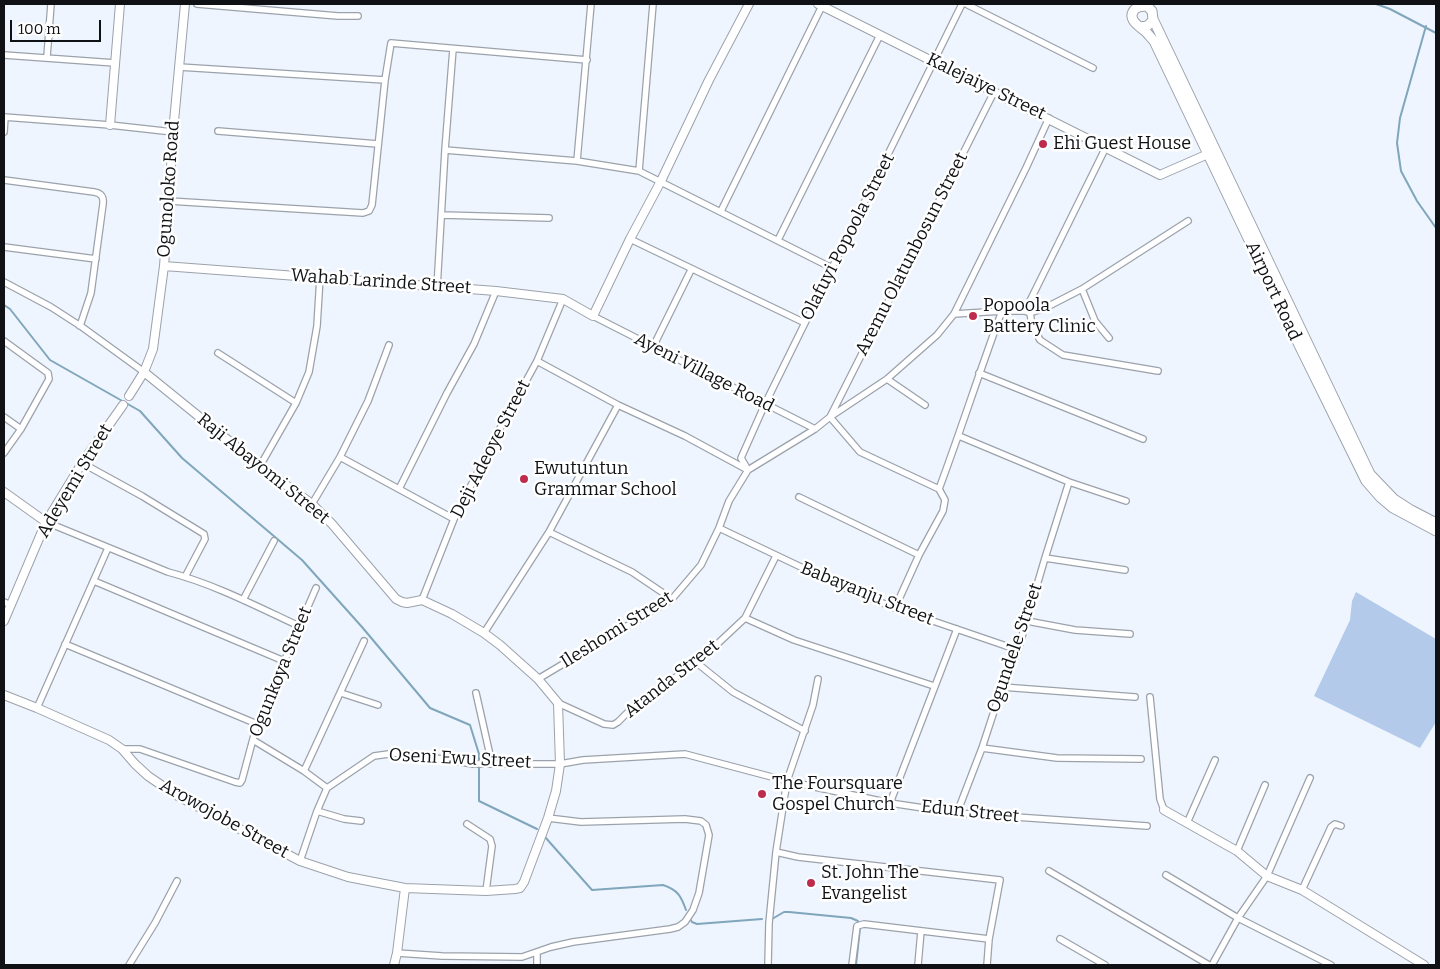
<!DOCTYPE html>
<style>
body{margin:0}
#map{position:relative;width:1440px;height:969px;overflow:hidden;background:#eef5fe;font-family:Bitter,serif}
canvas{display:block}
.frame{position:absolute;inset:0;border:5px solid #0f1114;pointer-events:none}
.scale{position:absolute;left:10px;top:20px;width:91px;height:22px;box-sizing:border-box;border:2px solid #0f1114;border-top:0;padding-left:6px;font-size:15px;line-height:18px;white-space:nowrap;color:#0f1114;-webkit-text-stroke:4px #fff;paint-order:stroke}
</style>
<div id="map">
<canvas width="1440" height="969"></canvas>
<div class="frame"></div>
<div class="scale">100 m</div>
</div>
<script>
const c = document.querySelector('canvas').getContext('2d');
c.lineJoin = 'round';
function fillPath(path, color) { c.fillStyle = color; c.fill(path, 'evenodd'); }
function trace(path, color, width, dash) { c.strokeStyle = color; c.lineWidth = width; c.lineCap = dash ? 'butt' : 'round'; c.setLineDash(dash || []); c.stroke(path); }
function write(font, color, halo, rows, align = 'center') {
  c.font = font + ' Bitter,serif'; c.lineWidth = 5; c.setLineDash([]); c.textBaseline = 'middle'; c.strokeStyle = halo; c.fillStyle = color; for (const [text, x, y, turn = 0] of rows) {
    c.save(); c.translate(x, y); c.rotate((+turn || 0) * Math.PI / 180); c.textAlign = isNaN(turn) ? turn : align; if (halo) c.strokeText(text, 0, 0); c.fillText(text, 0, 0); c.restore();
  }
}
fillPath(new Path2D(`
 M 1356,592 L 1436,639 L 1436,722 L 1420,748 L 1314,696 L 1350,620 L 1352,601 Z`), '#b3caea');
trace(new Path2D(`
 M 1376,4 L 1390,9 L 1436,33
 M 1426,26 L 1400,118 L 1397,143 L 1401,171 L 1417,201 L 1436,228
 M 4,305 L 10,309 L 50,360 L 140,411 L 182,458 L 302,560 L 362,627 L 430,708 L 470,725 L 479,754 L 479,801 L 537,829
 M 545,837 L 592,890 L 663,885 C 678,890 681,896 686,910
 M 690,919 L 692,922 L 697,924 L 762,919
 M 772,919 L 784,912 L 789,912 L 851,918 L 858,921
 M 856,965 L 860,928`), '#7fa6bb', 2);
const minor = new Path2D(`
 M 197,4 L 338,16 L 358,16
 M 966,4 L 1093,68
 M 4,55 L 115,63
 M 47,57 L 51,4
 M 179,67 L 385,80
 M 4,117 L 110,125 L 173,132
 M 218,131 L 378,144
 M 4,132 L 5,117
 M 445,150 L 577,161 L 639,171 L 832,268
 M 577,161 L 591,4
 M 639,171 L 653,4
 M 4,180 L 94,192 C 101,193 104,197 103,204 L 91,293 L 80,326
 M 169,201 L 363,213 L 369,211 L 372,205 L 385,80 L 391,43 L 587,60
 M 721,211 L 822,6
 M 442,215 L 549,218
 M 630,239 L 805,323
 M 778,240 L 880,35
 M 4,247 L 96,259
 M 4,282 L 51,307 L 82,327 L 144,372
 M 437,288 L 445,150 L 453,49
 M 1082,289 L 1095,321 L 1109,338
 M 1025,311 L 1106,147
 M 1030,313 L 1032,325 L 1040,340 L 1063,355 L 1158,371
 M 954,314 L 1002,311 L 1025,311 L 1030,313 L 1047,307 L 1082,289 L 1188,221
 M 593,316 L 815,429
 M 4,341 L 48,373 L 49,379 L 21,429 L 4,453
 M 653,347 L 691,270
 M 218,353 L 296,403
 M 537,361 L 618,405 L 685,436 L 746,469
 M 979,373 L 1143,439
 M 887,379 L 925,405
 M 4,417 L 21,429
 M 959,436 L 1069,482 L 1126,501
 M 340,457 L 454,519
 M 82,463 L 142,496 L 204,534 L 205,539 L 185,577
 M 260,466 L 296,403 L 309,372 L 317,326 L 320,277
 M 748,470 L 741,458 L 765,404 L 962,4
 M 399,489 L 447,393 L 474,344 L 496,291
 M 939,489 L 860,452 L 830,417 L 994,92
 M 799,497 L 919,555
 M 312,504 L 340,457 L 368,401 L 389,345
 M 46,522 L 168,572 C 214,584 256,606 299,626
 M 719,528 L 845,588 L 895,608 L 1018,650
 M 549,532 L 632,572 L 672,599
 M 1045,558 L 1125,570
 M 94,581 L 284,661
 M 243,600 L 274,541
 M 422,600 L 454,519 L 497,434 L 537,361 L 563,299
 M 4,602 L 11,605
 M 895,608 L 919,555 L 943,511 L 945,500 L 939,489 C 961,430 980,370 1002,311
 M 745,618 L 794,640 L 934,686
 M 1027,621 L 1075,630 L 1130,634
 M 484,633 L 549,532 L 618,405
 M 65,644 L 257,724
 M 697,663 L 733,692 L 805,731
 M 538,679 L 672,599 L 701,565 L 719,528 L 729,501 L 748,470 L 815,429 L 830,417 L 887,379 L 937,335 L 954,314 L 1026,168 L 1049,118
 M 1002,687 L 1135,697
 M 341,693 L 378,705
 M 476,693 L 492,764
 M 1150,697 L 1160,799 L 1164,810
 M 558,703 L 604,724 L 613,725 L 618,722 L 638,702 L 697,663 L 745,618 L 776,556
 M 37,708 L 108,548
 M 253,740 L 304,771 L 327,788
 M 982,748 L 1057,758 L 1141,759
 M 122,749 L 140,749 L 235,782 L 240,783 L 242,780 L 257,724 L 316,588
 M 304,771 L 364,641
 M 890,803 L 957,629
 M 317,811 L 344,819 L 361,821
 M 957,813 L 982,748 L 1002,687 L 1018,650 L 1045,558 L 1069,482
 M 1187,823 L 1215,760
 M 467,824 L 490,839 L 492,846 L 486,891
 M 1237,851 L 1265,785
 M 776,852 L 798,857 L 1000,880 L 989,939 L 987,965
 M 300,861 L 317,811 L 327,788 L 374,756 L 396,753 L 423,756 L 473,764 L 560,764 L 583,760 L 685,754 L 787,781 L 890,803 L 957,813 L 1147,826
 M 1049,871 L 1209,965
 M 1166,875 L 1238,918 L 1331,965
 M 1302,890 L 1331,827 L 1335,824 L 1341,826
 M 1060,939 L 1105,965
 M 537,952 L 537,965
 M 397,953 L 442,956 L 522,957 L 551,947 L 573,942 L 670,929 L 678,927 L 685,922 L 693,910 L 699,893 L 709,835 L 706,825 L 701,821 L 685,819 L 581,822 L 548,818
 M 129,965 L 155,923 L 177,881
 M 768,965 L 769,923 L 776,852 L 787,781 L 813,705 L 818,679
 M 852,965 L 857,926 L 864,924 L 989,939
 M 918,965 L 921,931
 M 1212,965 L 1238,918 L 1267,876 L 1310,778`);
const tertiary = new Path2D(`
 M 818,4 L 1160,175 L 1208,154
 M 110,125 L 120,4
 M 164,266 L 496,291 L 563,299 L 593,316 L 630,239 L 661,181 L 709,80 L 749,4
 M 129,396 L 144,372 L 153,349 L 164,266 L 169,201 L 173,132 L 185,4
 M 4,492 L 46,522
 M 4,621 L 46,522 L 82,463 L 123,405
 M 4,695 L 37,708 L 109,740 L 122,749 L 135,764 L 148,776 L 176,795 L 300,861 L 348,877 L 405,888 L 486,891 L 515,889 L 520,888 L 524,882 L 548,818 L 556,791 L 560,764 L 558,703 L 538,679 L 500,645 L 484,633 L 452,614 L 422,600 L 407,603 L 402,602 L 396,599 L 332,524 L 312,504 L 260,466 L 144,372
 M 1164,810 L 1237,851 L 1267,876 L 1302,890 L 1424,965
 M 394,965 L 397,953 L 405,888`);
const secondary = new Path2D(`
 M 1153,19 L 1370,474 L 1394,499 L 1411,510 L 1436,523
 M 1139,26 C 1146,28 1150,25 1153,19 L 1152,11 L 1147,6 C 1142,6 1139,6 1135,9 C 1126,19 1139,26 1146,32 C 1149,35 1151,38 1154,41 L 1299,345 L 1366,481 L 1380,497 L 1393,508 L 1436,531`);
trace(minor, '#9ca2ab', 8);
trace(tertiary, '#9ca2ab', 10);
trace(secondary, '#9ca2ab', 11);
trace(minor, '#fff', 5.5);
trace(tertiary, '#fff', 8);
trace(secondary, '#fff', 9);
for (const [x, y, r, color] of [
 [1043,144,5,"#bd2c4d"],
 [973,316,5,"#bd2c4d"],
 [524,479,5,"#bd2c4d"],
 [762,794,5,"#bd2c4d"],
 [811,883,5,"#bd2c4d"]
]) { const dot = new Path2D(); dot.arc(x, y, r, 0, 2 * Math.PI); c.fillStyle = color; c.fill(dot); trace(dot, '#fff', 2); }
write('18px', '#0f1114', '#fff', [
 ["Kalejaiye Street",986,87,26],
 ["Ogunoloko Road",169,189,-86],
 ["Olafuyi Popoola Street",848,237,-63],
 ["Aremu Olatunbosun Street",912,254,-63],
 ["Wahab Larinde Street",381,282,4],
 ["Airport Road",1273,291,65],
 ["Ayeni Village Road",704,373,27],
 ["Deji Adeoye Street",491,449,-63],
 ["Raji Abayomi Street",263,469,39],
 ["Adeyemi Street",75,481,-59],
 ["Babayanju Street",867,594,22],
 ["Ileshomi Street",617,630,-32],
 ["Ogundele Street",1015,648,-71],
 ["Ogunkoya Street",281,672,-68],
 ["Atanda Street",672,679,-38],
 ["Oseni Ewu Street",460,759,3],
 ["Edun Street",970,812,6],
 ["Arowojobe Street",224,819,29]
]);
write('18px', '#0f1114', '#fff', [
 ["Ehi Guest House",1053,144],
 ["Popoola",983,306],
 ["Battery Clinic",983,327],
 ["Ewutuntun",534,469],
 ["Grammar School",534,490],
 ["The Foursquare",772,784],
 ["Gospel Church",772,805],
 ["St. John The",821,873],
 ["Evangelist",821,894]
], 'left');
</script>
